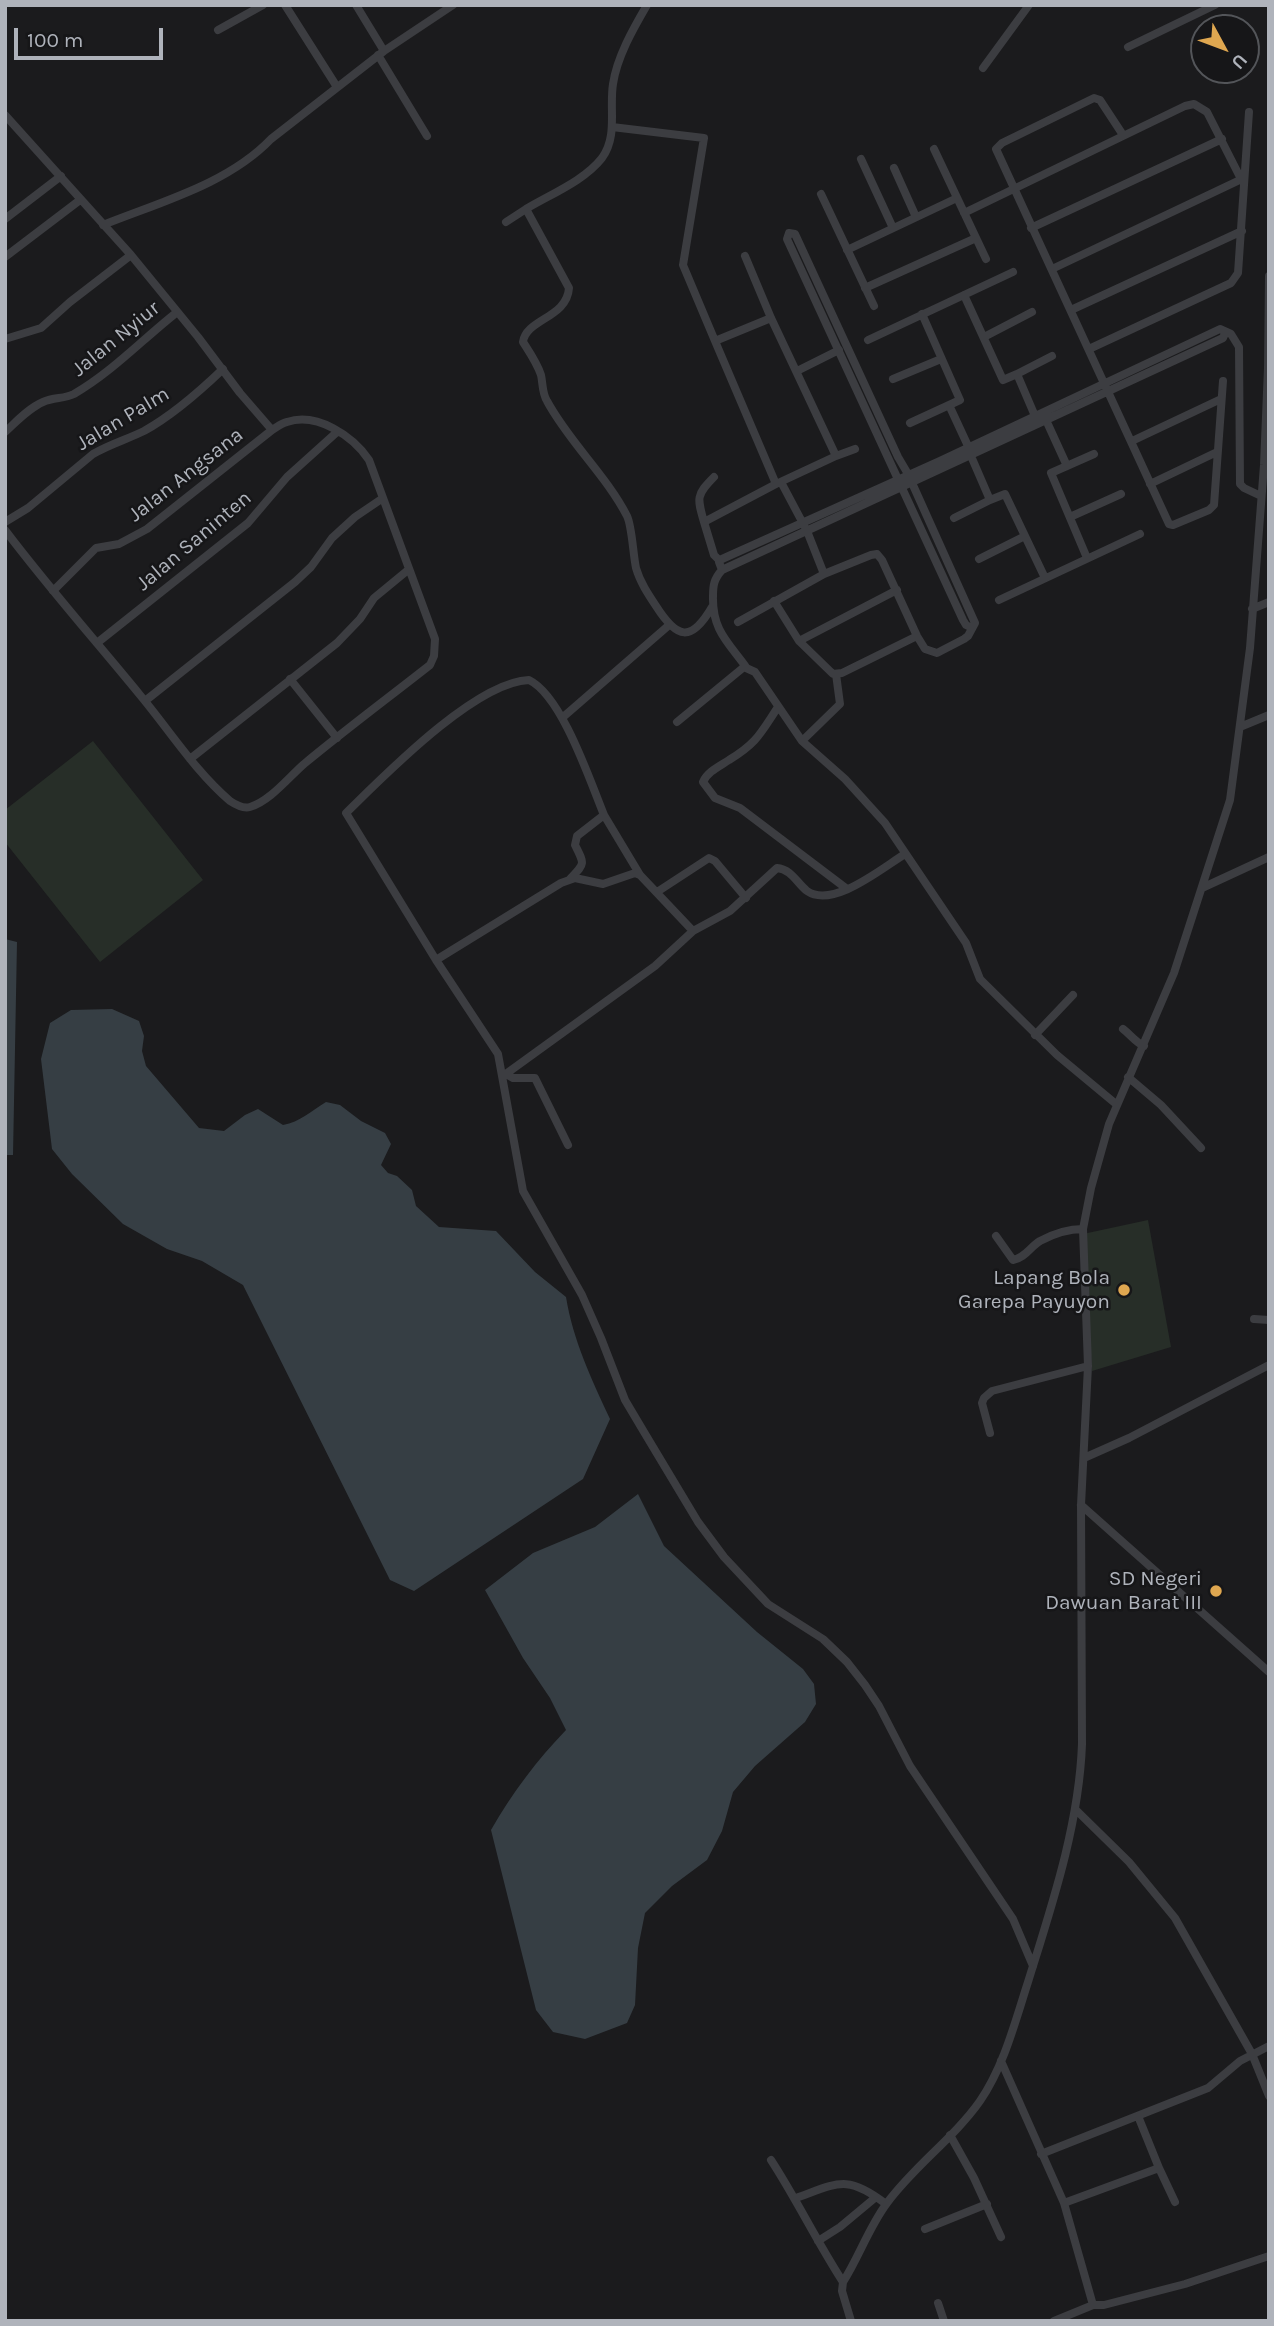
<!DOCTYPE html>
<style>
body{margin:0}
#map{position:relative;width:1274px;height:2326px;overflow:hidden;background:#1b1b1d;font-family:Karla,sans-serif}
canvas{display:block}
.frame{position:absolute;inset:0;border:7px solid #afb3bb;pointer-events:none}
.north{position:absolute;left:1190px;top:14px;width:70px;height:70px;box-sizing:border-box;background:#161618;border:2px solid #535559;border-radius:50%;rotate:131deg;font-size:19px;font-weight:700;line-height:28px;text-align:center;color:#afb3bb}
.north::after{content:'';display:block;margin:auto;width:24px;height:32px;background:#dfa750;clip-path:polygon(50% 0,100% 100%,50% 72%,0 100%)}
.scale{position:absolute;left:14px;top:28px;width:149px;height:32px;box-sizing:border-box;border:4px solid #afb3bb;border-top:0;padding-left:9px;font-size:21px;line-height:24px;white-space:nowrap;color:#afb3bb;-webkit-text-stroke:5px #161618;paint-order:stroke}
</style>
<div id="map">
<canvas width="1274" height="2326"></canvas>
<div class="frame"></div>
<div class="north">U</div>
<div class="scale">100 m</div>
</div>
<script>
const c = document.querySelector('canvas').getContext('2d');
c.lineJoin = 'round';
function fillPath(path, color) { c.fillStyle = color; c.fill(path, 'evenodd'); }
function trace(path, color, width, dash) { c.strokeStyle = color; c.lineWidth = width; c.lineCap = dash ? 'butt' : 'round'; c.setLineDash(dash || []); c.stroke(path); }
function write(font, color, halo, rows, align = 'center') {
  c.font = font + ' Karla,sans-serif'; c.lineWidth = 5; c.setLineDash([]); c.textBaseline = 'middle'; c.strokeStyle = halo; c.fillStyle = color; for (const [text, x, y, turn = 0] of rows) {
    c.save(); c.translate(x, y); c.rotate((+turn || 0) * Math.PI / 180); c.textAlign = isNaN(turn) ? turn : align; if (halo) c.strokeText(text, 0, 0); c.fillText(text, 0, 0); c.restore();
  }
}
fillPath(new Path2D(`
 M 93,741 L 203,880 L 100,962 L 5,842 L 5,810 Z
 M 1148,1220 L 1171,1347 L 1092,1371 L 1083,1234 Z`), '#272e28');
fillPath(new Path2D(`
 M 5,939 L 17,942 L 13,1155 L 5,1155 Z
 M 112,1009 L 139,1021 L 144,1036 L 142,1051 L 146,1066 L 199,1128 L 224,1131 L 245,1115 L 258,1109 L 283,1125 C 300,1122 311,1111 326,1102 L 340,1105 L 361,1121 L 385,1133 L 391,1144 L 381,1165 L 388,1173 L 397,1176 L 412,1190 L 416,1206 L 439,1227 L 496,1231 L 535,1272 L 566,1297 C 573,1340 591,1378 610,1419 L 583,1479 L 414,1591 L 390,1580 L 243,1285 L 202,1261 L 167,1249 L 123,1224 L 72,1174 L 52,1149 L 41,1059 L 50,1023 L 71,1010 Z
 M 638,1494 L 664,1546 L 757,1632 L 803,1669 L 814,1684 L 816,1704 L 805,1722 L 755,1766 L 733,1792 L 722,1831 L 707,1860 L 672,1886 L 645,1913 L 638,1948 L 635,2005 L 627,2023 L 585,2039 L 553,2032 L 536,2010 L 491,1830 C 512,1793 537,1760 566,1730 L 550,1698 L 523,1658 L 485,1590 L 533,1553 L 595,1527 Z`), '#363e44');
trace(new Path2D(`
 M 285,5 L 337,87
 M 356,5 L 384,51
 M 647,5 C 633,29 617,57 613,84 C 609,109 618,136 602,158 C 584,181 551,194 526,209 L 569,288 C 567,318 526,319 523,342 C 530,353 537,363 541,375 C 543,384 542,393 547,401 C 569,442 606,475 627,516 C 632,526 633,554 636,568 C 640,582 648,594 656,606 C 677,639 691,643 712,607
 M 218,30 L 263,5
 M 1128,47 L 1215,5
 M 378,55 L 427,136
 M 983,68 L 1029,5
 M 5,115 L 131,255 L 198,337 L 240,393 L 272,430
 M 612,127 L 704,138 L 683,265 L 715,341
 M 1123,135 L 1100,100 L 1094,98 L 1002,143 L 996,149 L 1169,524 L 1173,525 L 1209,510 L 1214,505 L 1223,381
 M 934,149 L 986,259
 M 861,159 L 893,228
 M 894,168 L 916,217
 M 821,194 L 874,306
 M 964,213 L 1185,106 L 1194,104 L 1207,112 L 1241,179
 M 5,219 L 61,176
 M 506,222 L 526,209
 M 103,225 C 160,202 228,184 271,139 L 384,51 L 453,5
 M 1031,228 L 1222,139
 M 789,233 L 787,239 L 963,620 L 966,625 L 972,628
 M 847,250 L 957,198
 M 5,257 L 80,200
 M 1052,269 L 1244,178
 M 865,288 L 976,238
 M 964,295 L 1003,380 L 1017,374 L 1035,416
 M 1071,310 L 1242,231
 M 771,318 L 715,341 L 776,484
 M 1225,333 L 1223,338 L 722,570 L 719,562 L 722,559 L 940,461 L 1220,329 L 1231,334 L 1239,347 L 1240,484 L 1244,488 L 1261,496
 M 984,337 L 1032,312
 M 5,339 L 41,328 L 70,302 L 131,255
 M 868,340 L 1013,272
 M 1089,349 L 1231,283 L 1238,273 L 1249,112
 M 797,371 L 839,350
 M 1017,374 L 1052,356
 M 893,379 L 941,359
 M 949,405 L 968,446
 M 1046,420 L 1067,466
 M 910,423 L 960,400 L 922,314
 M 5,432 C 17,421 29,408 43,402 C 54,397 64,399 74,394 C 112,372 143,339 176,313
 M 1132,441 L 1221,399
 M 836,456 L 855,449
 M 971,456 L 990,500 L 1005,494 L 1045,578
 M 714,477 C 696,495 697,498 704,522 L 776,484 L 836,456 L 771,318 L 745,256
 M 781,482 L 807,531 L 824,574
 M 1150,484 L 1217,452
 M 1070,517 L 1121,494
 M 954,518 L 990,500
 M 5,522 L 28,508 L 93,454 C 110,444 128,439 144,431 C 173,415 199,392 223,369
 M 704,522 L 714,555 L 720,561
 M 5,530 C 48,587 95,640 140,695 C 170,731 195,771 230,801 C 236,805 243,809 250,807 C 270,801 288,778 304,764 C 345,730 388,698 430,665 L 434,656 L 435,639 L 369,460 C 353,436 317,412 287,422 C 282,423 277,427 272,430 L 147,529 L 119,544 L 96,548 L 53,591
 M 1087,558 L 1051,473 L 1094,454
 M 979,559 L 1025,536
 M 722,570 C 714,579 713,585 713,596 C 712,630 728,642 746,667
 M 999,600 L 1140,534
 M 774,601 L 799,641 L 833,674 L 842,673 L 917,636
 M 1252,609 L 1269,602
 M 738,622 L 824,574 L 871,555 L 877,554 L 882,560 L 917,636 L 925,649 L 937,653 L 964,639 L 968,636 L 975,623 L 908,474 L 898,457 L 795,234 L 789,233
 M 799,641 L 897,590
 M 97,643 L 248,523 L 287,477 L 337,432
 M 290,679 L 337,738
 M 145,701 L 295,582 L 311,567 L 332,538 L 355,517 L 383,498
 M 778,707 C 760,734 757,743 729,760 C 720,766 707,772 703,782 L 715,798 L 740,808 L 847,889
 M 562,718 L 668,626
 M 677,722 L 744,667 L 755,672 L 802,741 L 845,779 L 885,823 L 966,943 L 980,979 L 1057,1055 L 1116,1104
 M 1240,727 L 1269,715
 M 802,741 L 840,704 L 836,674
 M 190,759 L 337,643 L 360,619 L 374,598 L 408,570
 M 604,815 L 640,875
 M 570,879 C 585,863 585,865 575,845 L 577,836 L 604,815 C 590,781 562,696 529,680 C 475,682 384,776 346,813 L 436,960 L 498,1054 L 523,1191 L 582,1295 L 601,1338 L 625,1400 L 644,1432 L 698,1522 L 724,1557 L 768,1604 L 823,1639 L 847,1662 L 865,1685 L 879,1706 L 910,1766 L 1013,1919 L 1033,1966
 M 1202,888 L 1269,857
 M 657,892 L 709,858 L 715,861 L 746,898
 M 436,960 L 561,883 L 575,878 L 603,884 L 635,873 L 640,875 L 693,931
 M 1123,1029 C 1131,1035 1135,1042 1144,1046
 M 1035,1035 L 1073,995
 M 506,1074 L 513,1078 L 535,1078 L 568,1145
 M 503,1076 L 655,966 L 693,931 L 730,911 L 777,868 C 791,869 797,883 807,891 C 833,909 882,868 905,854
 M 1128,1077 L 1161,1105 L 1201,1148
 M 996,1236 L 1013,1260 C 1025,1258 1030,1247 1040,1241 C 1053,1234 1069,1229 1083,1229
 M 1254,1319 L 1269,1320
 M 990,1433 L 982,1403 L 984,1398 L 992,1391 L 1088,1366
 M 1084,1458 L 1129,1438 L 1269,1365
 M 1081,1505 L 1269,1672
 M 1075,1809 L 1129,1862 L 1175,1918 L 1252,2054 L 1269,2096
 M 1001,2061 L 1064,2203 L 1093,2305
 M 950,2135 L 974,2178 L 1001,2237
 M 1041,2154 L 1208,2088 L 1240,2061 L 1269,2046
 M 771,2160 C 797,2200 817,2242 843,2282
 M 1159,2168 L 1175,2202
 M 796,2198 C 838,2183 847,2174 886,2204
 M 1064,2203 L 1159,2168 L 1138,2116
 M 925,2229 L 987,2204
 M 818,2241 L 840,2227 L 876,2197
 M 938,2303 L 944,2321
 M 851,2321 L 842,2291 L 843,2282 C 859,2257 869,2227 887,2203 C 914,2166 954,2138 980,2101 C 1004,2066 1015,2022 1028,1982 C 1052,1905 1079,1825 1082,1744 L 1081,1505 L 1088,1366 L 1083,1229 L 1091,1188 L 1109,1124 L 1174,973 L 1230,800 L 1250,648 L 1264,465 L 1268,368 L 1269,276
 M 1054,2321 L 1093,2305 L 1104,2305 L 1185,2284 L 1269,2256`), '#3c3d41', 8);
for (const [x, y, r, color] of [
 [1124,1290,7,"#dfa750"],
 [1216,1591,7,"#dfa750"]
]) { const dot = new Path2D(); dot.arc(x, y, r, 0, 2 * Math.PI); c.fillStyle = color; c.fill(dot); trace(dot, '#161618', 2.5); }
write('21px', '#afb3bb', '#161618', [
 ["Jalan Nyiur",116,339,-39],
 ["Jalan Palm",123,419,-31],
 ["Jalan Angsana",186,475,-38],
 ["Jalan Saninten",194,541,-40]
]);
write('21px', '#afb3bb', '#161618', [
 ["Lapang Bola",1110,1278],
 ["Garepa Payuyon",1110,1302],
 ["SD Negeri",1202,1579],
 ["Dawuan Barat III",1202,1603]
], 'right');
</script>
